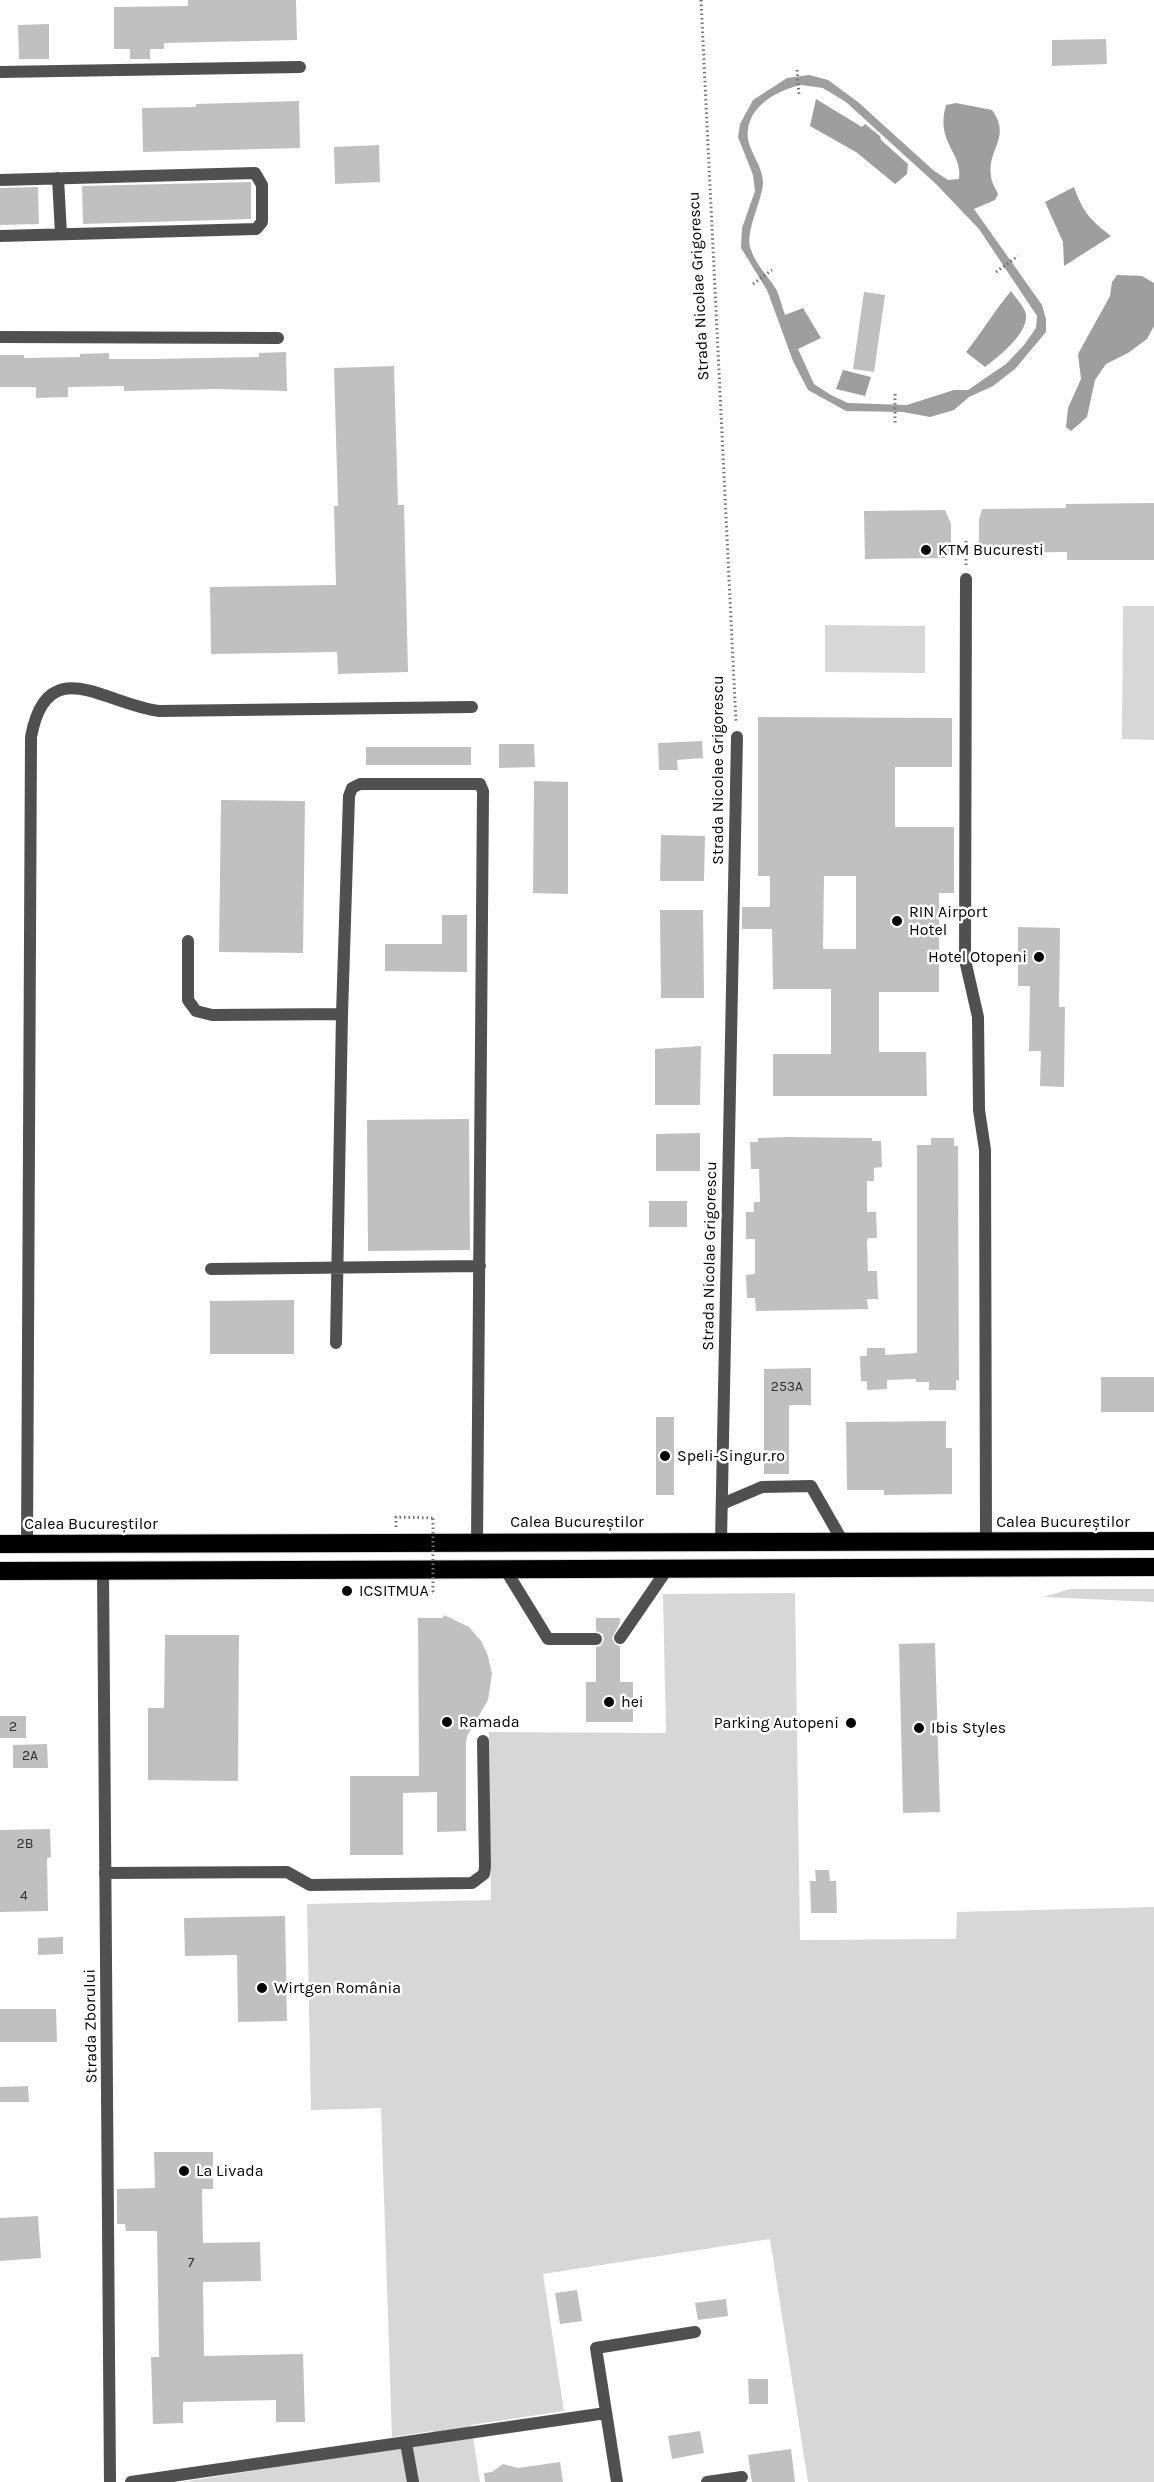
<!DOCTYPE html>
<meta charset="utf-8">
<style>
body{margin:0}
canvas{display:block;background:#fff}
</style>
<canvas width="1154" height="2482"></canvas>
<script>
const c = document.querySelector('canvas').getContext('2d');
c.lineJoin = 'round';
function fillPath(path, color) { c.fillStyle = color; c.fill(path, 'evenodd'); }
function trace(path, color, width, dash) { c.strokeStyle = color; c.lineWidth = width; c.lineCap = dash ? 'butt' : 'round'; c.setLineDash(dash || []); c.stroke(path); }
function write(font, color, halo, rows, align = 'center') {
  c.font = font + ' Karla,sans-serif'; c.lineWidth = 5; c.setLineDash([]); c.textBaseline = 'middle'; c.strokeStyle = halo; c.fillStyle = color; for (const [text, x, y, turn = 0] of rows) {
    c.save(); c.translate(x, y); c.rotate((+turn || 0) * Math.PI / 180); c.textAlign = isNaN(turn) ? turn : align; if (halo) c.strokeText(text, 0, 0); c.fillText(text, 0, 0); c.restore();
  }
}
fillPath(new Path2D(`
 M 1123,606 L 1154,606 L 1154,740 L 1122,739 Z
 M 825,625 L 925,626 L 925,673 L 825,672 Z
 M 1070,1589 L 1154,1589 L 1154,1602 L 1043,1597 Z
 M 795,1593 L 800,1940 L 956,1939 L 957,1912 L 1154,1907 L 1154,2482 L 808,2482 L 770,2239 L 543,2274 L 564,2411 L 471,2425 L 480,2482 L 182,2482 L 427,2443 L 433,2431 L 392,2437 L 381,2108 L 311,2110 L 307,1904 L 491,1900 L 489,1732 L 666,1733 L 663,1594 Z`), '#d7d7d7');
fillPath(new Path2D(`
 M 809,75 L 828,80 L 858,102 L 933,170 L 948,180 L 959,179 C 963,152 935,143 946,105 L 956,103 L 992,110 C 1012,138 987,148 991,176 C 991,182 996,189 998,194 L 995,200 L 974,209 L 1042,305 L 1046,319 L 1046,332 L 1015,369 L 993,386 L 969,397 L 954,410 L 930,417 L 903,412 L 846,411 L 808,390 L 793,361 L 767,290 L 741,248 L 742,228 L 755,191 L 753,175 L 738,137 L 740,124 L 753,100 L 787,78 ZM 801,85 L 823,88 L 846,102 L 936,184 L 979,229 L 1037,316 L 1036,328 L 1024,345 L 1006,364 L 968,390 L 954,390 L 907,405 L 848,403 L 831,395 L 814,384 L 798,349 L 821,338 L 803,308 L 785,315 C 782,307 780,297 776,289 C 768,276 756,265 751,250 C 744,233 762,202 763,183 C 763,167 750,153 748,139 C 744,108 777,90 801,85 Z
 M 816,99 L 862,127 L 865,124 L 880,136 L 881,140 L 908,164 L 907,174 L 895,184 L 856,152 L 810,126 Z
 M 1074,187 C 1083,212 1090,220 1111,236 L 1064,266 L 1063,242 L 1045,202 Z
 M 1117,275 L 1142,276 L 1154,283 L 1154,326 L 1147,339 L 1128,353 L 1106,364 L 1095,380 L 1087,417 L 1071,431 L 1066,427 L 1068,408 L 1081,379 L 1078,354 L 1110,296 L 1112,282 Z
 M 1011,291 C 1015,297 1022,304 1025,311 C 1033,330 998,357 985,367 L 966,352 C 982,332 995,310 1011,291 Z
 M 843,370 L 871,377 L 865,396 L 836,389 Z`), '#9e9e9e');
fillPath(new Path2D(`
 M 188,0 L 296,0 L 297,40 L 164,43 L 164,49 L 150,49 L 150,59 L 130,59 L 130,49 L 114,49 L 114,7 L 188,6 Z
 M 49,24 L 49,59 L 19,59 L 18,25 Z
 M 1106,39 L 1107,64 L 1052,66 L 1052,40 Z
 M 299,101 L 300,148 L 143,152 L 142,108 L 196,107 L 196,104 Z
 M 379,145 L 380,182 L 335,184 L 334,147 Z
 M 251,182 L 251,219 L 83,224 L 82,186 Z
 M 38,187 L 39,224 L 0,225 L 0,188 Z
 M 864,292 L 885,295 L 874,372 L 853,369 Z
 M 286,352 L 287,391 L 216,389 L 124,391 L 124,386 L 68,387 L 68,397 L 36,398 L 36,387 L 0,387 L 0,355 L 24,355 L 24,358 L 80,357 L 80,354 L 109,353 L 109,359 L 151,359 L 259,357 L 259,353 Z
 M 394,366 L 398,505 L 404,505 L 408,672 L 338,674 L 337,652 L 211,654 L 210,587 L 336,585 L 334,506 L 338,506 L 334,368 Z
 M 1154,503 L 1154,560 L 1067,560 L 1067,552 L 984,553 L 979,541 L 979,520 L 982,509 L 1066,508 L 1066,504 Z
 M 945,510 L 951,524 L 951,544 L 946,558 L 865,559 L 864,511 Z
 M 758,717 L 952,718 L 952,767 L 895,767 L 895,827 L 954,827 L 954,893 L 939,893 L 939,992 L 879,992 L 879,1052 L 926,1052 L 927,1096 L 773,1096 L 773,1054 L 831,1054 L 831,989 L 773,989 L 772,929 L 742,929 L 742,907 L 770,907 L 770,876 L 758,876 ZM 824,876 L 856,876 L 856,949 L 823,949 Z
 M 702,741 L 703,758 L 677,760 L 678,770 L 659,770 L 658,743 Z
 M 499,744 L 534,744 L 535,767 L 499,768 Z
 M 366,747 L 471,747 L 471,765 L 366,765 Z
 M 534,781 L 568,782 L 568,894 L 533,893 Z
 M 221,800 L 305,801 L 303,953 L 219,952 Z
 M 661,835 L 705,836 L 704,881 L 660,881 Z
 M 660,910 L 703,910 L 704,998 L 661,998 Z
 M 442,915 L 467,915 L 467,972 L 385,971 L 385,944 L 442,944 Z
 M 1018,927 L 1060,928 L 1059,1007 L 1065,1007 L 1064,1087 L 1040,1086 L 1041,1051 L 1029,1051 L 1030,986 L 1018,986 Z
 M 701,1046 L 700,1105 L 655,1105 L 655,1049 Z
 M 469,1119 L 470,1250 L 368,1251 L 367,1120 Z
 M 700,1133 L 700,1171 L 656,1171 L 656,1134 Z
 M 787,1137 L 872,1138 L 872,1141 L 881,1141 L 882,1167 L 874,1168 L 874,1181 L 867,1181 L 867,1212 L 876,1212 L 877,1238 L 868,1238 L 867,1242 L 868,1271 L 877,1271 L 878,1299 L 867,1299 L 868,1309 L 756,1311 L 755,1298 L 747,1298 L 746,1275 L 755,1274 L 755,1239 L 746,1239 L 746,1212 L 754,1212 L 754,1202 L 760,1202 L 759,1169 L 751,1169 L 750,1142 L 758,1142 L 758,1138 Z
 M 931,1138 L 954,1138 L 954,1146 L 958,1146 L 959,1381 L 956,1380 L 956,1390 L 929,1390 L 929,1382 L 916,1382 L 916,1379 L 887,1380 L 887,1389 L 867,1390 L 867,1381 L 861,1381 L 860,1356 L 867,1356 L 867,1348 L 885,1348 L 885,1355 L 917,1353 L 917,1145 L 931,1145 Z
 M 649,1201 L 687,1201 L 687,1227 L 649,1227 Z
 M 294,1300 L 294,1354 L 210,1354 L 210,1301 Z
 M 811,1368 L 811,1405 L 789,1405 L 789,1474 L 764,1474 L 764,1369 Z
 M 1101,1377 L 1154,1377 L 1154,1412 L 1101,1412 Z
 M 656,1417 L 674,1417 L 674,1495 L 656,1495 Z
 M 946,1421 L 946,1448 L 952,1448 L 952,1494 L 884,1495 L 884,1490 L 847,1490 L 846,1422 Z
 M 444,1615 L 469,1627 L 481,1641 L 488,1656 L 492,1674 L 488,1700 L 467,1736 L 466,1743 L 466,1831 L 437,1832 L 437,1792 L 403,1793 L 403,1855 L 350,1855 L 350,1776 L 419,1776 L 418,1618 L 443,1618 Z
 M 596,1618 L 620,1618 L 620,1623 L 612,1638 L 615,1644 L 620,1646 L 620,1682 L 633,1682 L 633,1722 L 586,1722 L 586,1682 L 596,1682 L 596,1647 L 601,1646 L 604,1640 L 603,1634 L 596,1631 Z
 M 165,1635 L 239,1635 L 238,1781 L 148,1780 L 148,1708 L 164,1708 Z
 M 935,1643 L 940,1812 L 903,1813 L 899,1644 Z
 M 0,1716 L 26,1716 L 26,1738 L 0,1738 Z
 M 47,1744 L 48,1768 L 13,1768 L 13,1745 Z
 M 50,1829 L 51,1857 L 47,1858 L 48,1911 L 0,1912 L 0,1830 Z
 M 815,1870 L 829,1870 L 830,1881 L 836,1881 L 837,1913 L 811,1913 L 810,1881 L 816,1881 Z
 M 285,1916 L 287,2021 L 238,2022 L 237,1955 L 185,1956 L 184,1918 Z
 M 63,1937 L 63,1954 L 38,1955 L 38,1938 Z
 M 0,2009 L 56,2009 L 57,2042 L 0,2042 Z
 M 28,2086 L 29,2102 L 0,2102 L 0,2087 Z
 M 154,2152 L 213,2152 L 213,2189 L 202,2189 L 203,2243 L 260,2242 L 261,2281 L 203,2282 L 204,2356 L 303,2354 L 305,2422 L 276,2422 L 276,2400 L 183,2402 L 183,2423 L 153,2424 L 151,2357 L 159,2357 L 157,2231 L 126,2231 L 125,2224 L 117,2224 L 117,2189 L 155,2188 Z
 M 38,2216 L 41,2258 L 0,2261 L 0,2218 Z
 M 577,2290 L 582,2321 L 560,2324 L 555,2293 Z
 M 726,2299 L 728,2316 L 698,2320 L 695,2303 Z
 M 748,2379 L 768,2379 L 768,2404 L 749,2404 Z
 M 700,2431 L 704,2453 L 672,2459 L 668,2436 Z
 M 791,2449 L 795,2482 L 752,2482 L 748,2455 Z
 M 560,2462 L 563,2482 L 485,2482 L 484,2473 L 492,2472 L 503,2464 L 518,2468 Z`), '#c0c0c0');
const highway = new Path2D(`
 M 0,1544 L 1154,1541
 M 0,1571 L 1154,1567`);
trace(highway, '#dbdbdb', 20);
trace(new Path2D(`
 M 701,0 L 736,723
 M 797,70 L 799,95
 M 996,272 L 1018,256
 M 753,284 L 772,270
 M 895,394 L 895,425
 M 966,541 L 966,565
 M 396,1527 L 396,1517 L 433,1518
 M 396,1588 L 396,1592 L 433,1592`), '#727272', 3, [1.5, 3]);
trace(new Path2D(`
 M 58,178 L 61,234
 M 0,180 L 255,173 L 262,185 L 262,222 L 256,229 L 0,236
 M 966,579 L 965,960 L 978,1017 L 979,1110 L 985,1150 L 986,1542
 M 188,941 L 188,1000 L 196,1011 L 212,1015 L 342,1014
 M 211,1269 L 480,1266
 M 336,1343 L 342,1014 L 349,796 L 352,788 L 360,784 L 480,784 L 483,791 L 477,1542
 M 722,1504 L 762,1487 L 811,1486 L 843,1542
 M 27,1544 L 31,737 C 47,650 106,705 159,711 L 472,707
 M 505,1569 L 548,1639 L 596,1639
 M 620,1638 L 668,1568
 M 105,1873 L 287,1872 L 310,1885 L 472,1883 L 484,1874 L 485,1867 L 483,1741
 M 406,2443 L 413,2482
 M 131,2482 L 606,2413
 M 617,2482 L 596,2348 L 695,2332
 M 707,2482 L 742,2477`), '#505050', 12);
trace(new Path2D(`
 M 0,72 L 300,67
 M 0,337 L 278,338
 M 721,1541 L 737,737
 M 103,1570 L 110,2482`), '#505050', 12);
trace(highway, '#000', 18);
trace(new Path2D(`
 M 433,1592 L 433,1518`), '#727272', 3, [1.5, 3]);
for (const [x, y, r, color] of [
 [926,550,6,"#000"],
 [897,921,6,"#000"],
 [1039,957,6,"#000"],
 [665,1456,6,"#000"],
 [347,1591,6,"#000"],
 [609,1702,6,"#000"],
 [447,1722,6,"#000"],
 [851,1723,6,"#000"],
 [919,1728,6,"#000"],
 [262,1988,6,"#000"],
 [184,2171,6,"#000"]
]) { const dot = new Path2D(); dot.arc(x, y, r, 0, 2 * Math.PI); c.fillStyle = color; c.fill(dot); trace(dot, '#fff', 2); }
write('14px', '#303030', null, [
 ["253A",787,1387],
 ["2",13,1727],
 ["2A",30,1756],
 ["2B",25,1844],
 ["4",24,1896],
 ["7",191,2263]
]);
write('16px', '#000', '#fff', [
 ["Strada Nicolae Grigorescu",699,286,-93],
 ["Strada Nicolae Grigorescu",718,770,-90],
 ["Strada Nicolae Grigorescu",710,1256,-89],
 ["Calea Bucureștilor",577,1522],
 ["Calea Bucureștilor",1063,1522],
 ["Calea Bucureștilor",91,1524],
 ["Strada Zborului",91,2026,-91]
]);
write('16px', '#000', '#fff', [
 ["KTM Bucuresti",938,550],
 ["RIN Airport",909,912],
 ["Hotel",909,930],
 ["Hotel Otopeni",1027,957,"right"],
 ["Speli-Singur.ro",677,1456],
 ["ICSITMUA",359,1591],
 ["hei",621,1702],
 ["Ramada",459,1722],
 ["Parking Autopeni",839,1723,"right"],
 ["Ibis Styles",931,1728],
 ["Wirtgen România",274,1988],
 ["La Livada",196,2171]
], 'left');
</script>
